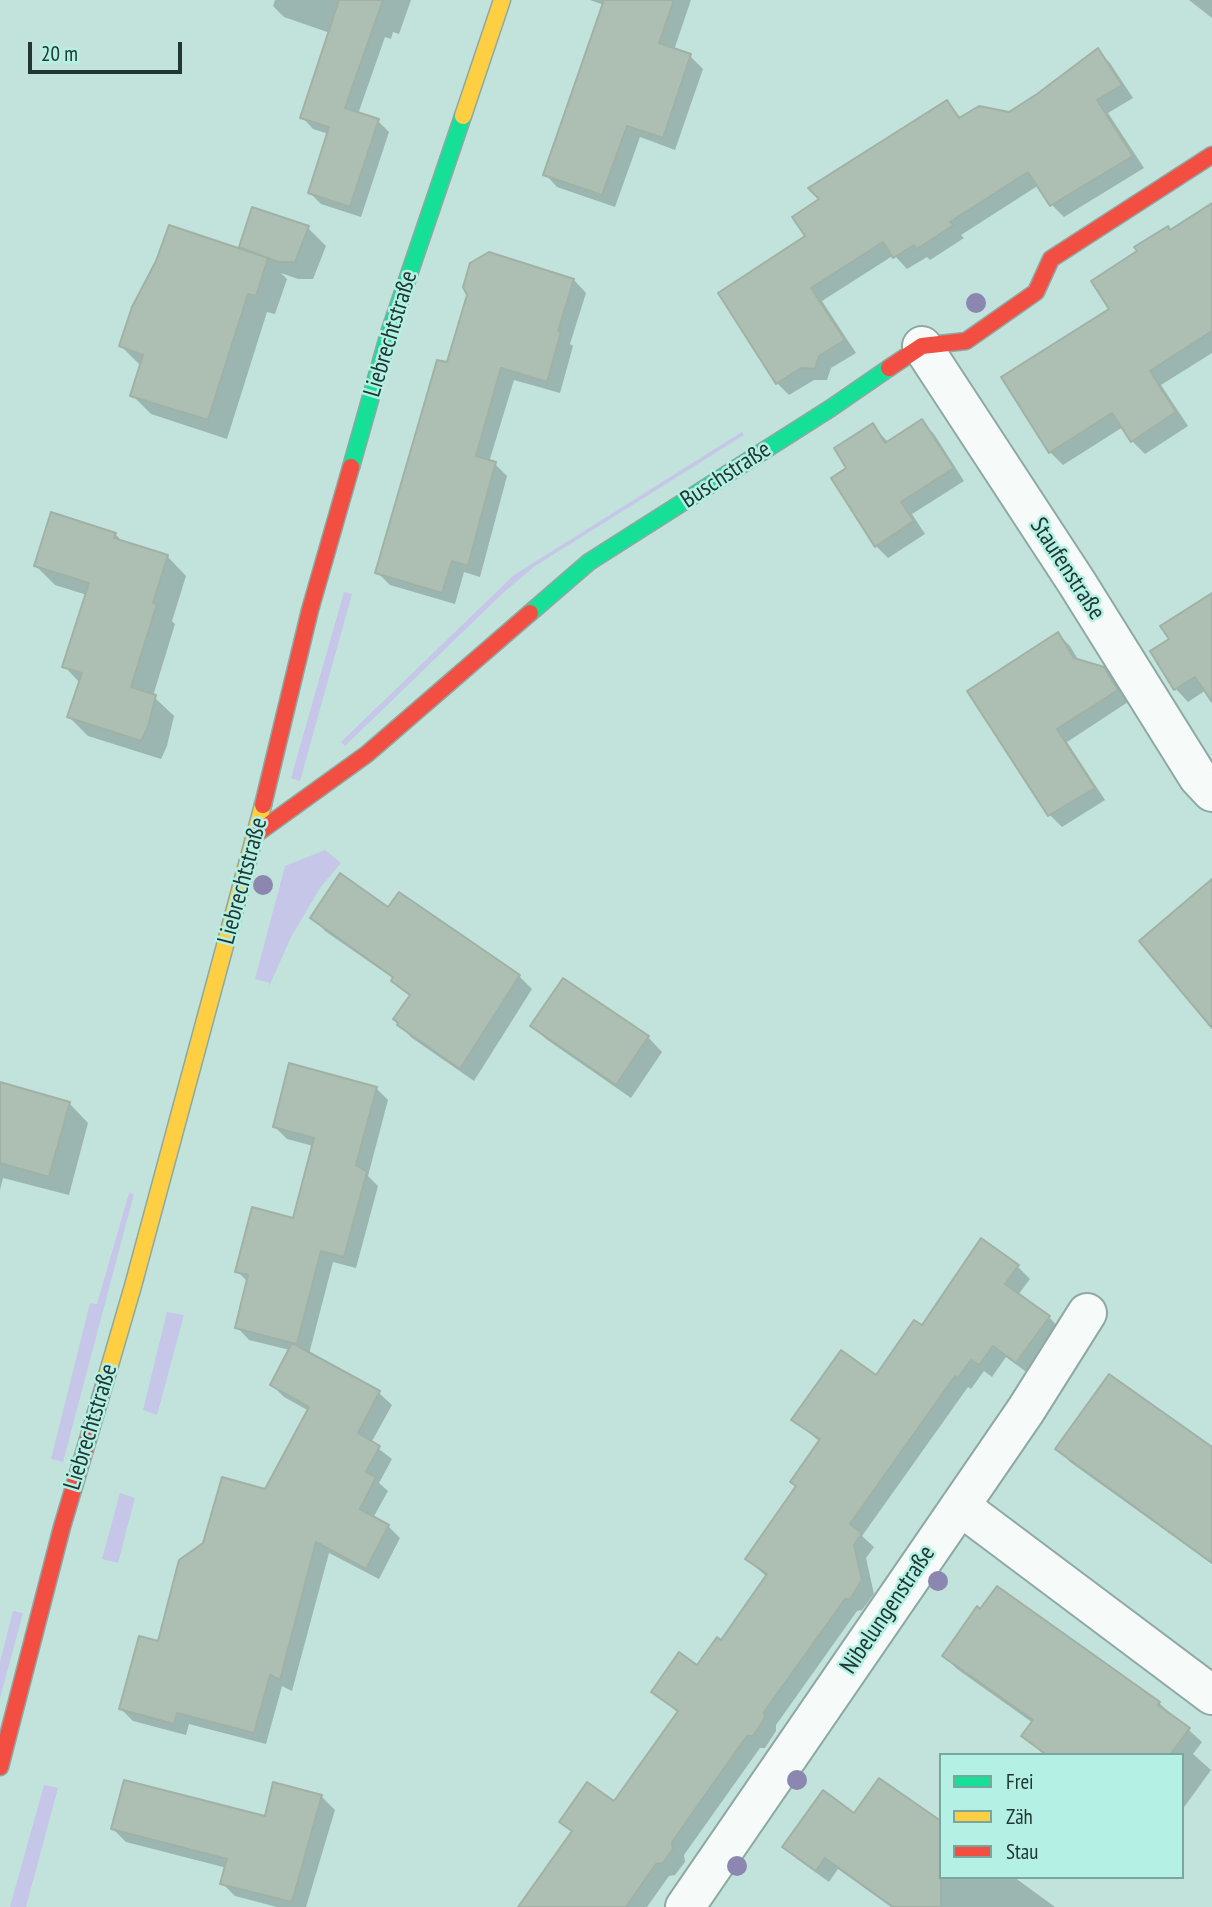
<!DOCTYPE html>
<meta charset="utf-8">
<style>
body{margin:0}
#map{position:relative;width:1212px;height:1907px;overflow:hidden;background:#c2e3dc;font-family:"PT Sans Narrow",sans-serif}
canvas{display:block}
.legend{position:absolute;left:939px;top:1753px;width:245px;height:126px;box-sizing:border-box;background:#b5f0e4;border:2px solid #79a69d;margin:0;padding:9px 12px;list-style:none;font-size:21px;color:#203733}
.legend li{display:flex;align-items:center;gap:14px;height:35px}
.legend b{width:35px;border:2px solid #79a69d}
.scale{position:absolute;left:28px;top:42px;width:154px;height:32px;box-sizing:border-box;border:4px solid #203733;border-top:0;padding-left:9px;font-size:21px;line-height:24px;white-space:nowrap;color:#203733;-webkit-text-stroke:5px #b5f0e4;paint-order:stroke}
</style>
<div id="map">
<canvas width="1212" height="1907"></canvas>
<ul class="legend">
<li><b style="height:9px;background:#16e098"></b>Frei</li>
<li><b style="height:9px;background:#ffcf43"></b>Zäh</li>
<li><b style="height:9px;background:#f24e42"></b>Stau</li>
</ul>
<div class="scale">20 m</div>
</div>
<script>
const c = document.querySelector('canvas').getContext('2d');
c.lineJoin = 'round';
function fillPath(path, color) { c.fillStyle = color; c.fill(path, 'evenodd'); }
function trace(path, color, width, dash) { c.strokeStyle = color; c.lineWidth = width; c.lineCap = dash ? 'butt' : 'round'; c.setLineDash(dash || []); c.stroke(path); }
function write(font, color, halo, rows, align = 'center') {
  c.font = font + ' "PT Sans Narrow",sans-serif'; c.lineWidth = 5; c.setLineDash([]); c.textBaseline = 'middle'; c.strokeStyle = halo; c.fillStyle = color; for (const [text, x, y, turn = 0] of rows) {
    c.save(); c.translate(x, y); c.rotate((+turn || 0) * Math.PI / 180); c.textAlign = isNaN(turn) ? turn : align; if (halo) c.strokeText(text, 0, 0); c.fillText(text, 0, 0); c.restore();
  }
}
fillPath(new Path2D(`
 M 742,432 L 744,435 L 535,566 L 503,593 L 345,746 L 341,742 L 514,575 Z
 M 344,592 L 352,594 L 300,781 L 291,778 Z
 M 325,850 L 341,863 L 320,888 L 291,937 L 268,989 L 270,983 L 255,979 L 285,866 Z
 M 129,1193 L 134,1194 L 63,1462 L 51,1459 L 90,1303 L 97,1304 Z
 M 167,1312 L 184,1315 L 157,1415 L 143,1410 Z
 M 120,1493 L 135,1498 L 118,1563 L 102,1559 Z
 M 13,1611 L 23,1613 L 0,1698 L 0,1662 Z
 M 44,1785 L 58,1788 L 26,1907 L 10,1907 Z`), '#c5c6e8');
fillPath(new Path2D(`
 M 275,0 L 411,0 L 399,34 L 393,32 L 391,39 L 385,37 L 358,114 L 378,121 L 389,132 L 361,217 L 321,204 L 310,193 L 329,134 L 313,129 L 302,117 L 330,33 L 284,17 L 273,6 Z
 M 590,0 L 691,0 L 674,50 L 690,56 L 703,69 L 675,150 L 640,137 L 615,207 L 557,187 L 545,174 L 604,5 Z
 M 1189,0 L 1212,0 L 1212,18 Z
 M 1098,51 L 1110,63 L 1133,98 L 1108,113 L 1144,168 L 1064,217 L 1051,204 L 1039,185 L 961,235 L 964,238 L 930,260 L 927,257 L 907,269 L 894,255 L 822,301 L 856,353 L 831,368 L 827,380 L 814,380 L 789,395 L 777,383 L 807,237 L 947,102 L 962,119 L 1010,113 Z
 M 1212,205 L 1212,353 L 1161,385 L 1188,426 L 1145,454 L 1132,441 L 1123,427 L 1063,465 L 1050,452 L 1111,309 L 1170,231 Z
 M 308,228 L 326,246 L 313,279 L 298,279 L 281,273 L 287,279 L 275,314 L 267,312 L 227,439 L 151,414 L 132,395 L 141,366 L 121,346 L 248,253 L 241,246 Z
 M 574,280 L 586,293 L 570,344 L 573,346 L 560,393 L 514,380 L 489,462 L 495,464 L 507,476 L 480,577 L 464,572 L 455,604 L 390,585 L 377,572 L 448,364 Z
 M 922,422 L 934,434 L 964,481 L 912,514 L 925,534 L 888,558 L 876,546 L 849,469 L 873,426 L 889,443 Z
 M 115,534 L 124,543 L 167,556 L 186,576 L 172,621 L 175,624 L 153,696 L 174,716 L 167,746 L 161,759 L 88,736 L 69,717 L 80,683 L 64,666 L 87,595 L 55,585 L 36,566 Z
 M 1212,595 L 1212,686 L 1188,702 L 1176,689 L 1152,652 L 1171,639 Z
 M 1058,634 L 1070,646 L 1079,661 L 1103,668 L 1115,681 L 1128,702 L 1067,742 L 1105,800 L 1062,827 L 1050,815 L 970,691 Z
 M 389,909 L 519,976 L 532,989 L 474,1081 L 412,1038 L 399,1025 L 411,997 L 394,979 L 325,931 L 312,917 Z
 M 532,1025 L 648,1037 L 662,1052 L 631,1098 L 546,1039 Z
 M 0,1084 L 69,1103 L 88,1123 L 69,1195 L 3,1178 L 0,1190 Z
 M 376,1088 L 388,1100 L 368,1176 L 378,1186 L 356,1268 L 333,1262 L 309,1354 L 379,1393 L 392,1405 L 371,1443 L 392,1459 L 379,1483 L 388,1491 L 373,1518 L 388,1526 L 400,1538 L 379,1579 L 329,1553 L 292,1691 L 282,1686 L 266,1744 L 189,1724 L 186,1735 L 133,1721 L 121,1709 L 160,1643 L 266,1492 L 309,1411 L 284,1397 L 272,1385 L 290,1350 L 249,1340 L 237,1327 L 248,1282 L 237,1271 L 295,1220 L 313,1146 L 287,1139 L 274,1126 Z
 M 1018,1267 L 1030,1279 L 1018,1295 L 1049,1317 L 1061,1330 L 1029,1374 L 1006,1357 L 992,1377 L 984,1371 L 971,1389 L 968,1387 L 862,1536 L 874,1547 L 866,1558 L 874,1594 L 862,1610 L 857,1611 L 776,1725 L 776,1731 L 765,1748 L 760,1748 L 684,1855 L 685,1862 L 675,1875 L 669,1876 L 647,1907 L 520,1907 L 573,1833 L 562,1822 L 614,1804 L 678,1713 L 654,1691 L 697,1668 L 722,1642 L 767,1577 L 747,1559 L 798,1487 L 820,1442 L 794,1420 L 876,1377 L 922,1327 Z
 M 1058,1449 L 1212,1449 L 1212,1564 L 1070,1462 Z
 M 944,1656 L 1159,1703 L 1202,1742 L 1193,1754 L 1211,1770 L 1182,1810 L 1182,1755 L 1044,1755 L 1024,1736 L 1033,1723 L 957,1669 Z
 M 275,1784 L 322,1797 L 335,1810 L 306,1907 L 277,1907 L 235,1896 L 222,1883 L 227,1868 L 126,1842 L 113,1829 L 266,1818 Z
 M 785,1847 L 941,1877 L 1014,1877 L 1055,1907 L 891,1907 L 838,1869 L 829,1882 L 797,1859 Z`), '#0003');
const building = new Path2D(`
 M 339,0 L 383,0 L 345,108 L 379,119 L 350,207 L 308,193 L 329,127 L 300,118 Z
 M 604,0 L 674,0 L 659,43 L 691,54 L 663,138 L 627,126 L 602,195 L 543,175 Z
 M 1098,48 L 1122,85 L 1097,100 L 1133,156 L 1050,206 L 1028,172 L 950,222 L 954,225 L 917,249 L 914,245 L 893,258 L 883,242 L 811,288 L 845,340 L 819,356 L 815,369 L 801,368 L 776,384 L 718,293 L 805,236 L 792,217 L 819,199 L 808,188 L 947,100 L 959,118 L 979,106 L 1009,112 L 1037,94 Z
 M 1212,203 L 1212,331 L 1150,371 L 1176,412 L 1131,442 L 1112,413 L 1049,453 L 1001,377 L 1109,309 L 1091,281 L 1137,251 L 1134,247 L 1168,226 L 1170,230 Z
 M 252,207 L 309,226 L 295,262 L 278,262 L 239,247 Z
 M 169,225 L 268,258 L 256,296 L 248,294 L 208,420 L 130,396 L 143,355 L 119,346 L 132,307 L 156,261 Z
 M 489,252 L 574,279 L 558,331 L 561,332 L 547,382 L 501,368 L 476,456 L 496,462 L 489,487 L 468,566 L 452,561 L 442,593 L 375,573 L 437,360 L 447,362 L 467,295 L 463,287 L 470,263 Z
 M 922,419 L 954,468 L 901,502 L 914,521 L 875,547 L 831,478 L 846,468 L 834,448 L 873,423 L 885,443 Z
 M 51,512 L 116,533 L 114,538 L 168,555 L 153,603 L 157,604 L 131,687 L 156,695 L 148,727 L 141,741 L 67,717 L 82,673 L 62,667 L 89,583 L 34,566 Z
 M 1212,593 L 1212,702 L 1195,677 L 1174,690 L 1150,651 L 1169,639 L 1160,626 Z
 M 1058,632 L 1074,658 L 1104,667 L 1118,690 L 1057,729 L 1095,788 L 1048,816 L 967,691 Z
 M 340,873 L 388,907 L 399,892 L 520,975 L 460,1069 L 397,1025 L 398,1023 L 393,1019 L 410,995 L 391,981 L 393,977 L 310,918 Z
 M 1212,879 L 1212,1028 L 1139,941 Z
 M 563,978 L 649,1036 L 616,1085 L 530,1026 Z
 M 289,1063 L 377,1087 L 356,1165 L 367,1172 L 344,1257 L 321,1251 L 297,1344 L 292,1343 L 380,1391 L 358,1433 L 380,1446 L 366,1472 L 376,1477 L 360,1509 L 389,1525 L 366,1569 L 316,1542 L 280,1680 L 270,1675 L 254,1733 L 177,1713 L 174,1724 L 119,1709 L 139,1636 L 158,1641 L 179,1560 L 203,1543 L 222,1477 L 265,1489 L 309,1407 L 270,1385 L 292,1343 L 235,1328 L 248,1275 L 235,1272 L 252,1207 L 293,1218 L 314,1138 L 273,1127 Z
 M 0,1082 L 70,1102 L 49,1177 L 0,1163 Z
 M 981,1238 L 1019,1265 L 1005,1284 L 1050,1316 L 1016,1363 L 993,1346 L 979,1365 L 971,1360 L 958,1378 L 955,1376 L 850,1524 L 862,1533 L 854,1545 L 862,1580 L 850,1599 L 845,1599 L 830,1620 L 764,1712 L 765,1718 L 753,1736 L 747,1736 L 672,1842 L 673,1849 L 663,1863 L 656,1864 L 626,1907 L 518,1907 L 572,1831 L 559,1822 L 587,1782 L 614,1801 L 678,1711 L 651,1692 L 679,1652 L 697,1665 L 717,1637 L 721,1640 L 767,1574 L 745,1559 L 796,1486 L 790,1482 L 820,1439 L 791,1420 L 841,1350 L 876,1375 L 914,1320 L 922,1325 Z
 M 1109,1374 L 1212,1447 L 1212,1563 L 1055,1449 Z
 M 997,1586 L 1160,1702 L 1158,1705 L 1190,1728 L 1170,1755 L 1047,1755 L 1021,1736 L 1033,1720 L 942,1656 L 977,1606 L 980,1609 Z
 M 879,1778 L 941,1821 L 941,1907 L 893,1907 L 825,1858 L 816,1871 L 782,1847 L 823,1790 L 854,1813 Z
 M 124,1780 L 265,1816 L 273,1782 L 322,1795 L 292,1902 L 220,1884 L 227,1859 L 111,1829 Z`);
fillPath(building, '#adbeb3');
trace(building, '#a0b1a6', 2);
const street = new Path2D(`
 M 922,346 L 1077,583 L 1198,777 L 1212,792
 M 960,1506 L 1212,1695
 M 685,1907 L 1026,1410 L 1087,1313`);
const fast = new Path2D(`
 M 351,467 L 389,333 L 463,116
 M 530,613 L 589,562 L 831,408 L 889,368`);
const slow = new Path2D(`
 M 463,116 L 502,0
 M 105,1382 L 133,1286 L 263,805`);
const jam = new Path2D(`
 M 889,368 L 922,346 L 966,341 L 1036,292 L 1051,259 L 1212,155
 M 263,805 L 310,610 L 351,467
 M 256,834 L 367,754 L 530,613
 M 0,1767 L 62,1527 L 105,1382`);
trace(street, '#8ea8a3', 42);
trace(fast, '#8ea8a3', 19);
trace(slow, '#8ea8a3', 19);
trace(jam, '#8ea8a3', 19);
trace(street, '#f6fbfa', 38);
trace(fast, '#16e098', 16);
trace(slow, '#ffcf43', 16);
trace(jam, '#f24e42', 16);
c.fillStyle = '#8c87b0';
for (const [x, y] of [
 [976,303],
 [263,885],
 [938,1581],
 [797,1780],
 [737,1866]
]) { c.beginPath(); c.arc(x, y, 10, 0, 2 * Math.PI); c.fill(); }
write('24px', '#203733', '#b5f0e4', [
 ["Liebrechtstraße",391,334,-73],
 ["Buschstraße",726,475,-33],
 ["Staufenstraße",1067,569,57],
 ["Liebrechtstraße",243,881,-75],
 ["Liebrechtstraße",91,1427,-73],
 ["Nibelungenstraße",888,1610,-56]
]);
</script>
